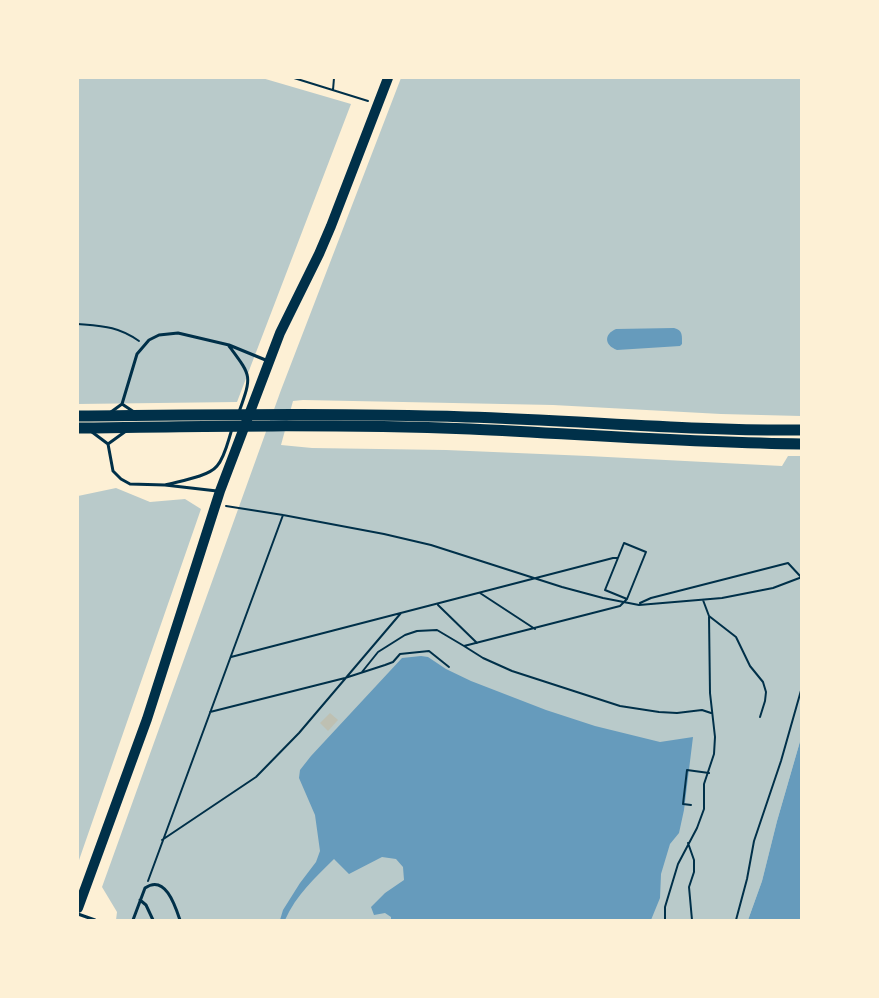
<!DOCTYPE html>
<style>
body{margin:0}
#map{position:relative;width:879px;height:998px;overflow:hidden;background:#fdf0d5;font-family:"Varela Round",sans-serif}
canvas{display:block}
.frame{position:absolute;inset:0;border:79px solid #fdf0d5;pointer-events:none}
</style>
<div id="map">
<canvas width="879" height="998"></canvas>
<div class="frame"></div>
</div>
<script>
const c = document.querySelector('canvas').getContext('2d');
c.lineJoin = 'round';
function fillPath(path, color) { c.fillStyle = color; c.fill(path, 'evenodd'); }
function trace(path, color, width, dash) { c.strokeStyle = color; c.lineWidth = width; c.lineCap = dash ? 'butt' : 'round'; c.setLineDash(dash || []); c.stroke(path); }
fillPath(new Path2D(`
 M 78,78 L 262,78 L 351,104 L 237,402 L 78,404 Z
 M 401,78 L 801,78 L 801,416 L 721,414 L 553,405 L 303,400 L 293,401 L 281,445 L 312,448 L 446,450 L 588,456 L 782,466 L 788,456 L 801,456 L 801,738 L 777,821 L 762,881 L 748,920 L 116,920 L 117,912 L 102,887 L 281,390 Z
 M 116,488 L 150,502 L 185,499 L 201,509 L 78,863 L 78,496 Z`), '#b9caca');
fillPath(new Path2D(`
 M 674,328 C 683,330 682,336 682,344 L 680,346 L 617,350 C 604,345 604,334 616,329 Z
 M 421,656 L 428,657 L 446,669 L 471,681 L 546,710 L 595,726 L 660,742 L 693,737 L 684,810 L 679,833 L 670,844 L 661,874 L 660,898 L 651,920 L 391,920 L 391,917 L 385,913 L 374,915 L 371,907 L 385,893 L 404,880 L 403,867 L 396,859 L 382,857 L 349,874 L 334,859 C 315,878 296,895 285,920 L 280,920 L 283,910 L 300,883 L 316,862 L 320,851 L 315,815 L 299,778 L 300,770 L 311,756 L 402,658 Z
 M 801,738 L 801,920 L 748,920 L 762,881 L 777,821 Z`), '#669bbc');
fillPath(new Path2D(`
 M 330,713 L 338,720 L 328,731 L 320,723 Z`), '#bec0b2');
trace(new Path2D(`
 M 294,78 L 368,101
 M 333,90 L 334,78
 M 78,324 C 102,326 118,326 139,341
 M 226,506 L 283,515 L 384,534 L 431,545 L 562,587 L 603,598 L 639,605 L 722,598 L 773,588 L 802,577
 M 480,593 L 535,629
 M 627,599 L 605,590 L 624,543 L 646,552 L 627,599 L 620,606 L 464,646 L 483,658 L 512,671 L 620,706 L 659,712 L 677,713 L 702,710 L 711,713
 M 640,603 L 651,598 L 788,563 L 801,577
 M 438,605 L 477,643
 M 709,616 L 736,637 L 750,666 L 763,682 L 766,692 L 765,701 L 760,717
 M 231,657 L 613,558 L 618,558
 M 362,672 L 378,652 L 405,635 L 417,631 L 437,630 L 464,646
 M 210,712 L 345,678 L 385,665 L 393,662 L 400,654 L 429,651 L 449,667
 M 691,805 L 683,804 L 687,770 L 709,773
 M 162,840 L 256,777 L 299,733 L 401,613
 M 688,843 L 694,860 L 694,872 L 689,887 L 692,920
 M 148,881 L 283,515
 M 665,920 L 665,907 L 678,864 L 697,828 L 704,809 L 704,784 L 714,754 L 715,737 L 710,693 L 709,616 L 703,600
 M 736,920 L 747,879 L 754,841 L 781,761 L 802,687`), '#003049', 2);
trace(new Path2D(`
 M 229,346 C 252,377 252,375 239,412
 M 122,404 L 134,412
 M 111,412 L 122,404 L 137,354 L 149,340 L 159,335 L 178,333 L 229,345 L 268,361
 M 92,432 L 108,444 L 113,471 L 121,479 L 130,484 L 165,485 L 217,491
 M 108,444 L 126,431
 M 165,485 C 179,481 208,477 217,466 C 225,457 228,441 232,429
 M 140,900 L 146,905 L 153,920
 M 78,914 L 95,920
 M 133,920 L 145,888 C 165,874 175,905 180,920`), '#003049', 3);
trace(new Path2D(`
 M 78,908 L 147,719 L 220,491 L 280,333 L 319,254 L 331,226 L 388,78`), '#003049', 10);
trace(new Path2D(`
 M 78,416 C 207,415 337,413 466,417 C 578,420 689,431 802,430
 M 78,428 C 208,426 339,424 470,429 C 580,434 691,443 802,444`), '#003049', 11);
</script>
